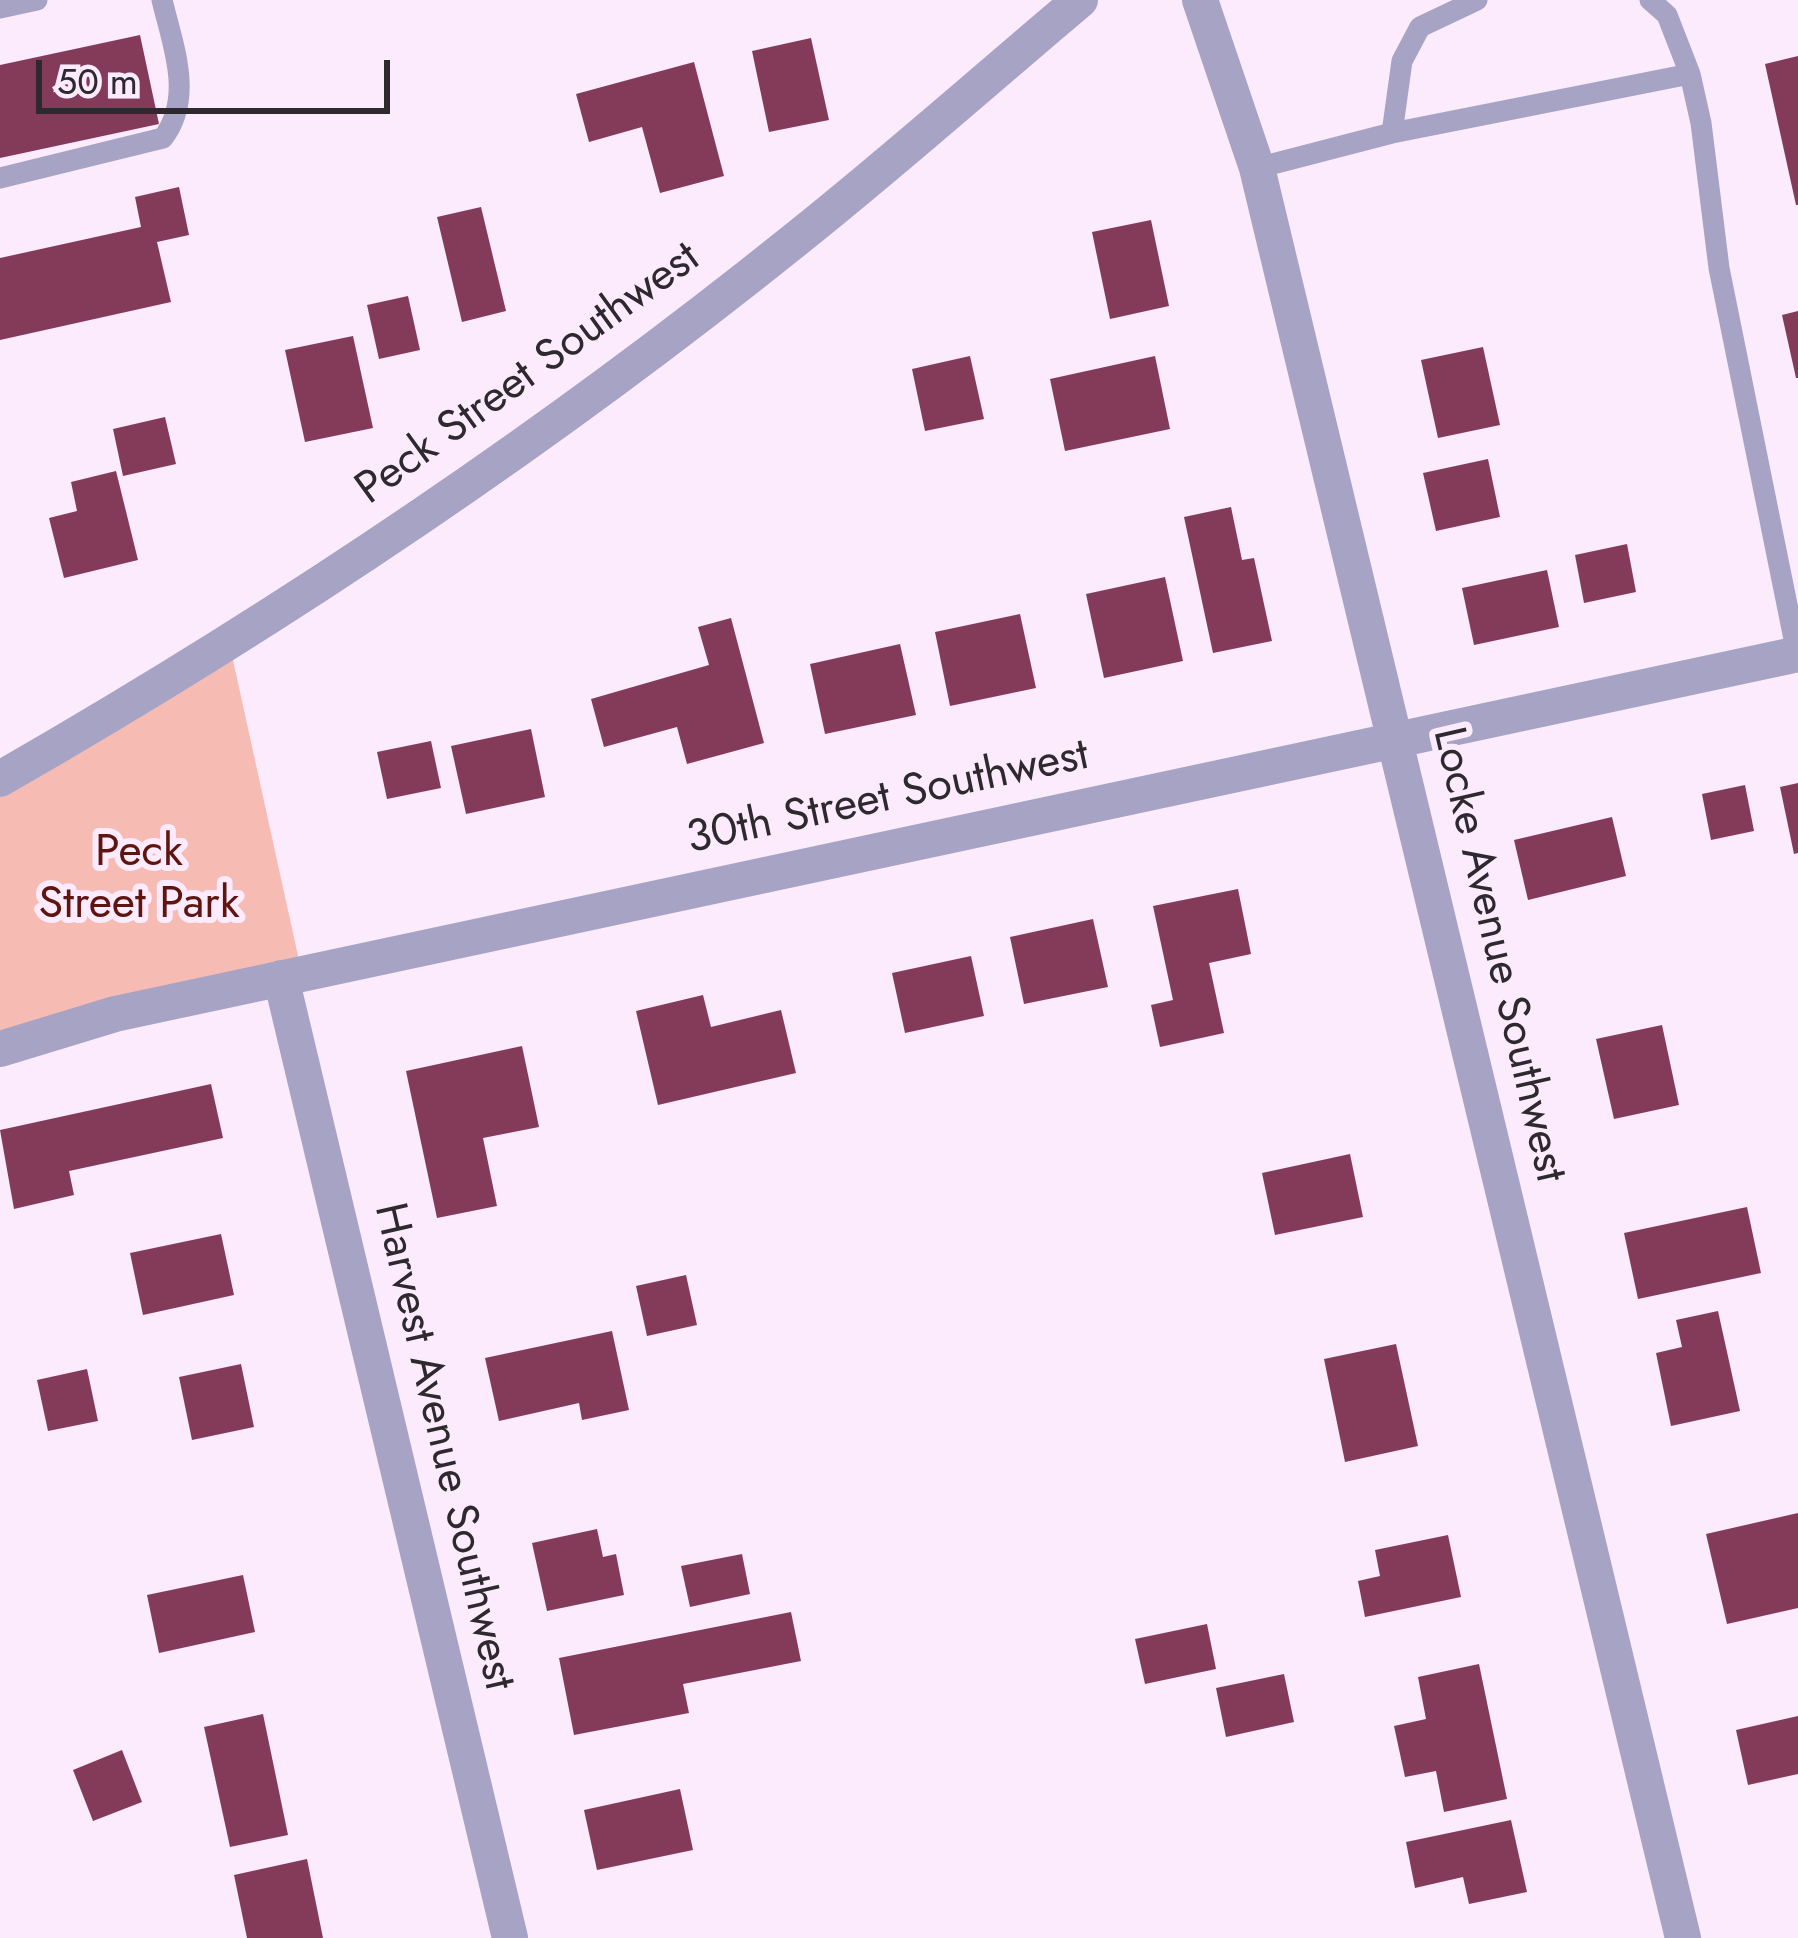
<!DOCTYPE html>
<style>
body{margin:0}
#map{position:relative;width:1798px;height:1938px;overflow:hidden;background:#fbebfc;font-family:Jost,sans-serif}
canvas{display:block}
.scale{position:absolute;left:36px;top:60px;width:354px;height:54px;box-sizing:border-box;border:6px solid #2e292f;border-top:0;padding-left:15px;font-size:36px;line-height:42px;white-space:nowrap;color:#2e292f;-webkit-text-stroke:9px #fbebfc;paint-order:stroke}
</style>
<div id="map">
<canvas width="1798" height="1938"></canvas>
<div class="scale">50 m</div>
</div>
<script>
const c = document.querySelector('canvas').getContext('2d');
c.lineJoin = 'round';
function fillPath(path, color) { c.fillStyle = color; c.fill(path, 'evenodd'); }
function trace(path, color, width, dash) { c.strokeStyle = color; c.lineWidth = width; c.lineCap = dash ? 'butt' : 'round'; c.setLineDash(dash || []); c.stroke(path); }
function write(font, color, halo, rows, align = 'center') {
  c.font = font + ' Jost,sans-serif'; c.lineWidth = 12; c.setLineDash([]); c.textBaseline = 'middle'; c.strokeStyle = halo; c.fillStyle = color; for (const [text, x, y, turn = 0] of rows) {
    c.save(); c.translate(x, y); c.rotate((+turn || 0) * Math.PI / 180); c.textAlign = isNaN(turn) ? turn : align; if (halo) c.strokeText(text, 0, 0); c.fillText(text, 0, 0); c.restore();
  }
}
fillPath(new Path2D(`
 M 229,642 L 302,974 L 0,1067 L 0,762 Z`), '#f6bcb3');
fillPath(new Path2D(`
 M 140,35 L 159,124 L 0,158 L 0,65 Z
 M 811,38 L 829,120 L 769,132 L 752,51 Z
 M 1798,56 L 1798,205 L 1796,205 L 1765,64 Z
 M 694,62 L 724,176 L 660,193 L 642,127 L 589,142 L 576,94 Z
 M 179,187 L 189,235 L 157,242 L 171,302 L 0,340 L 0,258 L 141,227 L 135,197 Z
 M 481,207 L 506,311 L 462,322 L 437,217 Z
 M 1151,220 L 1169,306 L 1110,319 L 1092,232 Z
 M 408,296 L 420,350 L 379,359 L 367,305 Z
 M 1798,311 L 1798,378 L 1796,378 L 1782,315 Z
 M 353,336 L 373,428 L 305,442 L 285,350 Z
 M 1483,347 L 1500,425 L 1438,438 L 1421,360 Z
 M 970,356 L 984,419 L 925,431 L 912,369 Z
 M 1155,356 L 1170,429 L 1065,451 L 1050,379 Z
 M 165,417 L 176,464 L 123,476 L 113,429 Z
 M 1488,459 L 1500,517 L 1436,531 L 1423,473 Z
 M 116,471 L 138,560 L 64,578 L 49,518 L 77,511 L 71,482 Z
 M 1231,507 L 1242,560 L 1254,558 L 1272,641 L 1213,653 L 1184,517 Z
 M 1627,544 L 1636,592 L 1584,603 L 1575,555 Z
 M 1547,570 L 1559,627 L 1474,645 L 1462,588 Z
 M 1165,577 L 1183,661 L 1104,678 L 1086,594 Z
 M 1020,614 L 1036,688 L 950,706 L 935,632 Z
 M 731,618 L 764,743 L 687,764 L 677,727 L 604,747 L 591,699 L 709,665 L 698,627 Z
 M 900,644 L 916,715 L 825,734 L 810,664 Z
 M 531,729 L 545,797 L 466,814 L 451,746 Z
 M 431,741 L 441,788 L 387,799 L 377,752 Z
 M 1798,783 L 1798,853 L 1794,854 L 1780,787 Z
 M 1745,785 L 1754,831 L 1711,840 L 1702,794 Z
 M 1612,817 L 1626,876 L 1528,900 L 1514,840 Z
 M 1238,889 L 1251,954 L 1209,963 L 1224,1033 L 1160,1047 L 1151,1005 L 1173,1000 L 1153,906 Z
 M 1093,919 L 1108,987 L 1024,1004 L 1010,937 Z
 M 971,956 L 984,1016 L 905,1033 L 892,973 Z
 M 703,995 L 711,1027 L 781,1010 L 796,1073 L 658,1105 L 636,1011 Z
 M 1662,1025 L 1679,1105 L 1614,1119 L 1596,1039 Z
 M 522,1046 L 539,1127 L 483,1138 L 497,1206 L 437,1218 L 406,1071 Z
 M 211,1084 L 223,1138 L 69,1171 L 74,1195 L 14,1209 L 0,1130 Z
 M 1350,1154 L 1363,1217 L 1275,1235 L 1262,1173 Z
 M 1747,1207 L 1761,1273 L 1638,1299 L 1624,1233 Z
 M 221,1234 L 234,1295 L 143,1315 L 130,1253 Z
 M 686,1275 L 697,1325 L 647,1336 L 636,1286 Z
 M 1718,1311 L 1740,1411 L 1671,1426 L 1656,1353 L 1682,1347 L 1676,1320 Z
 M 612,1331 L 629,1410 L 582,1420 L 579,1403 L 499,1421 L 485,1358 Z
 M 1396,1344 L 1418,1446 L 1345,1462 L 1324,1359 Z
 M 241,1364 L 254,1427 L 192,1440 L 179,1377 Z
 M 87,1369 L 98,1421 L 48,1431 L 37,1380 Z
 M 1798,1513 L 1798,1608 L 1727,1624 L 1706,1534 Z
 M 597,1529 L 603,1557 L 616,1554 L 624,1595 L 547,1611 L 532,1543 Z
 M 1448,1535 L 1461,1597 L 1365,1617 L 1358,1581 L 1380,1576 L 1375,1550 Z
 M 742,1554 L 750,1594 L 690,1607 L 681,1566 Z
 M 243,1575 L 255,1632 L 159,1653 L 147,1595 Z
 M 791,1612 L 801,1661 L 683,1684 L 689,1713 L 574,1735 L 559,1658 Z
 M 1207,1624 L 1216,1669 L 1145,1684 L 1135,1639 Z
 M 1479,1664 L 1507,1799 L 1444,1812 L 1436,1771 L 1405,1777 L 1394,1726 L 1426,1719 L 1418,1677 Z
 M 1284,1674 L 1294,1722 L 1226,1737 L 1216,1688 Z
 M 263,1714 L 288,1835 L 230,1847 L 204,1727 Z
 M 1798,1716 L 1798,1774 L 1748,1785 L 1736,1730 Z
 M 122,1750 L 142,1802 L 93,1821 L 73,1770 Z
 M 680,1789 L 693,1850 L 597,1870 L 584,1810 Z
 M 1511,1820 L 1527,1892 L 1469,1904 L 1463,1877 L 1415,1888 L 1406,1842 Z
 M 307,1859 L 323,1938 L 247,1938 L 234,1875 Z`), '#843b5a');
trace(new Path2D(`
 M 1650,0 L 1667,15 L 1690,74 L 1701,123 L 1719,268 L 1797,654
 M 0,8 L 37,0
 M 1392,133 L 1402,61 L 1420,27 L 1477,0
 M 1257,168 L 1392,133 L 1690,74
 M 0,178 L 163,138 C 194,97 173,46 162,0`), '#a7a3c4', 21);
trace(new Path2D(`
 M 1200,0 L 1257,168 L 1683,1938
 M 0,779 C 277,620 546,440 795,240 C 892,163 985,80 1080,0
 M 281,978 L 510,1938
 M 0,1049 L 115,1014 L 1798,654`), '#a7a3c4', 36);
write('45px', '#2e292f', '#fbebfc', [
 ["Peck Street Southwest",529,375,-36],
 ["30th Street Southwest",888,799,-12],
 ["Locke Avenue Southwest",1497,955,77],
 ["Harvest Avenue Southwest",442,1447,77]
]);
write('45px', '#60140f', '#fbebfc', [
 ["Peck",139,854],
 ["Street Park",139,906]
]);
</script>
